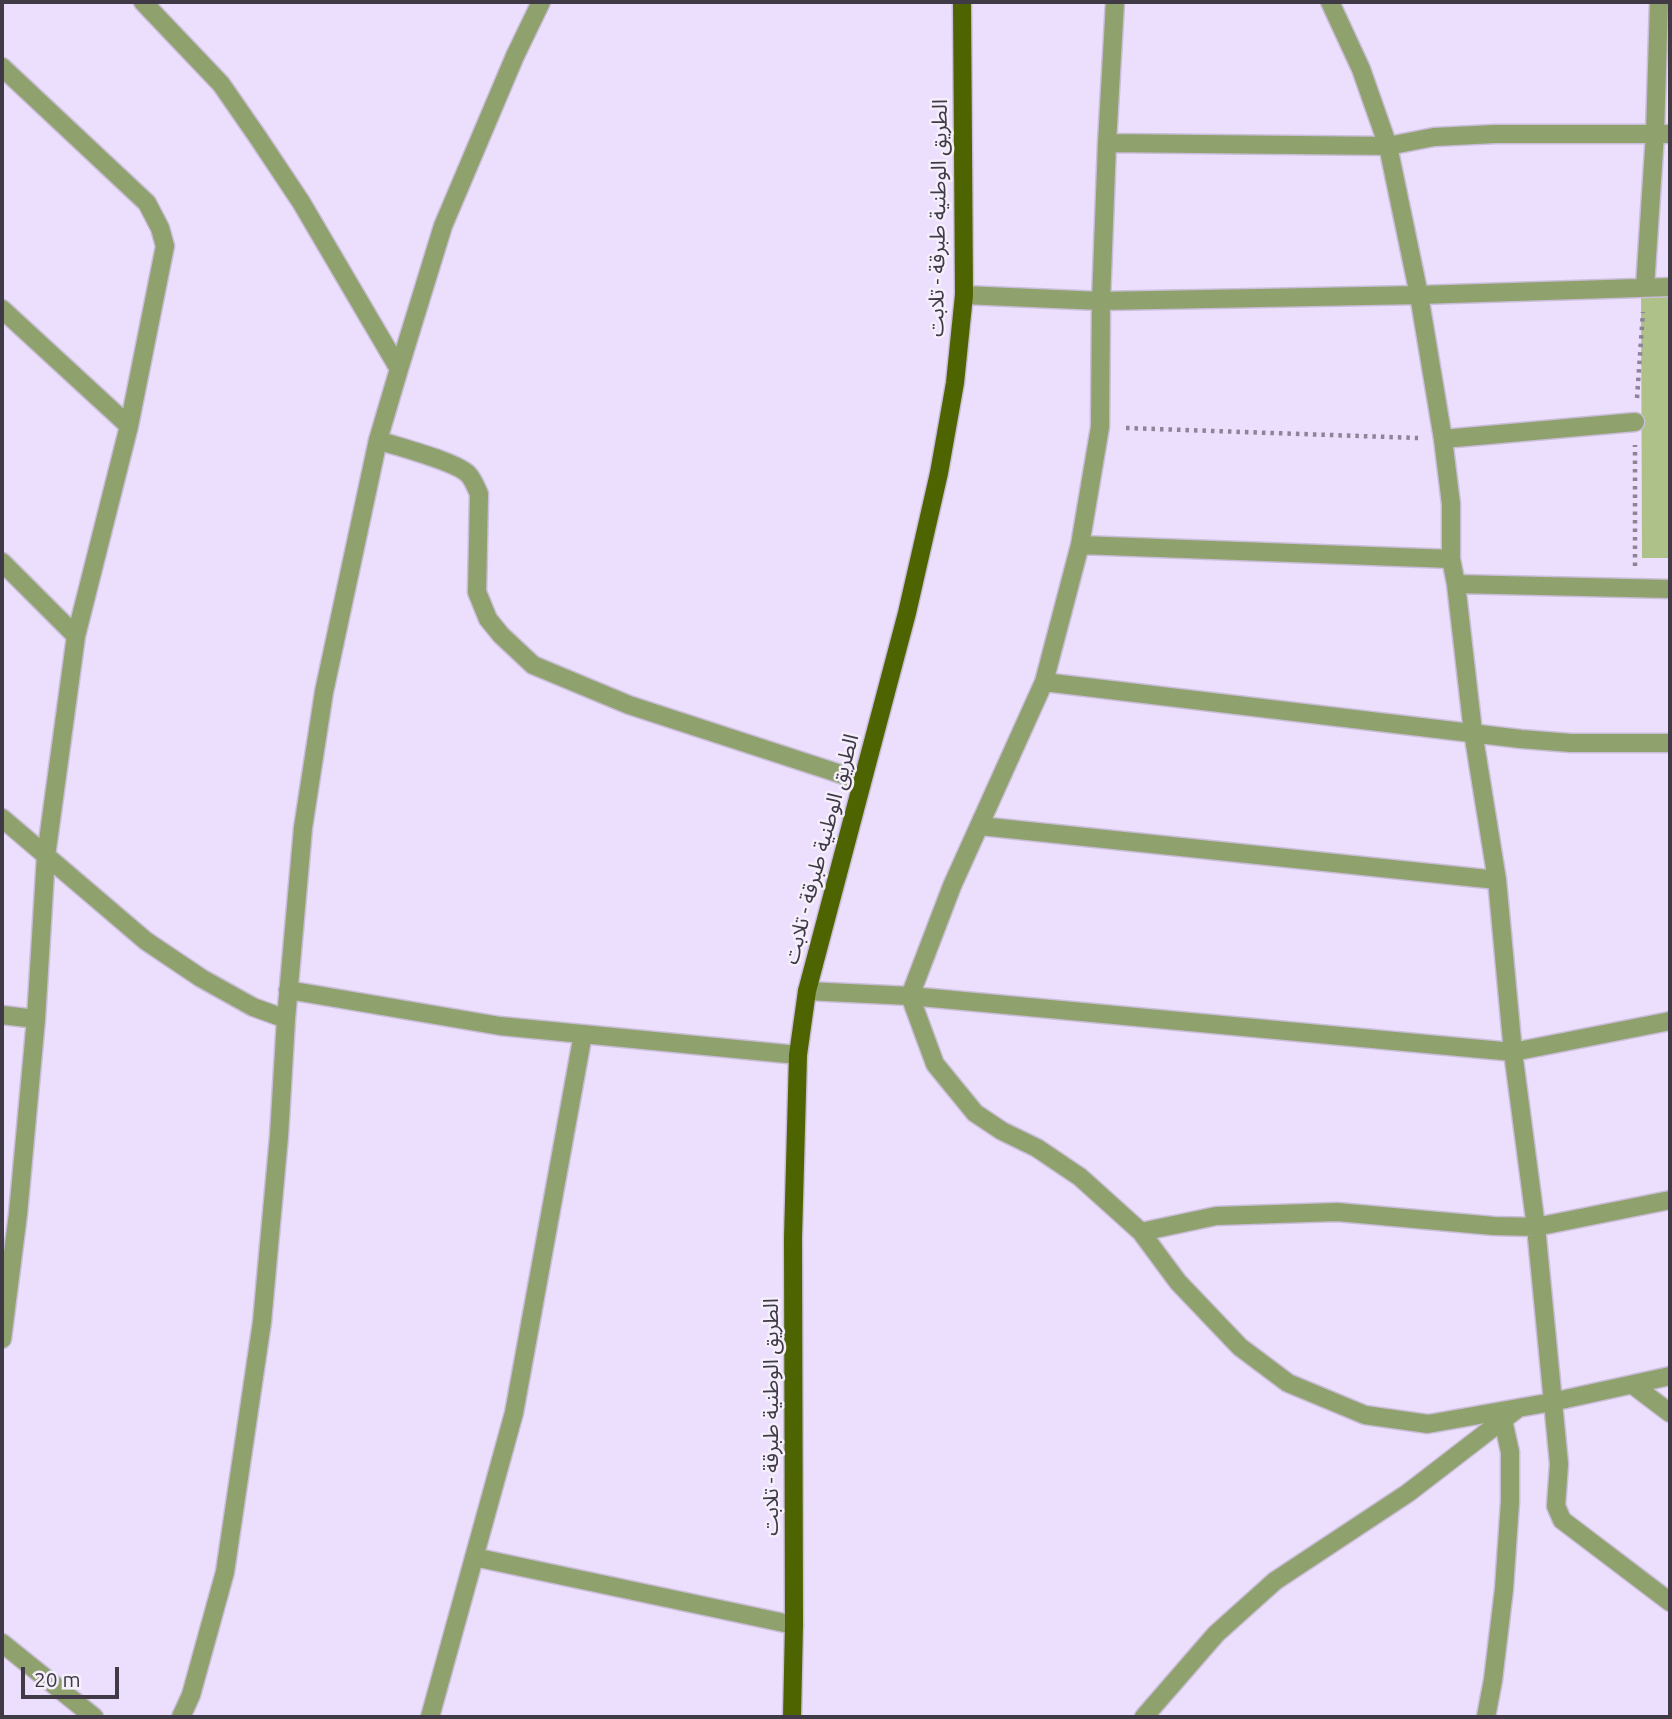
<!DOCTYPE html>
<meta charset="utf-8">
<style>
body{margin:0}
#map{position:relative;width:1672px;height:1719px;overflow:hidden;background:#ecdefd;font-family:Ubuntu,sans-serif}
canvas{display:block}
.frame{position:absolute;inset:0;border:4px solid #3f3a46;pointer-events:none}
.scale{position:absolute;left:21px;top:1667px;width:98px;height:32px;box-sizing:border-box;border:4px solid #3f3a46;border-top:0;padding-left:9px;font-size:21px;line-height:24px;white-space:nowrap;color:#3f3a46;-webkit-text-stroke:5px #f5effc;paint-order:stroke}
</style>
<div id="map">
<canvas width="1672" height="1719"></canvas>
<div class="frame"></div>
<div class="scale">20 m</div>
</div>
<script>
const c = document.querySelector('canvas').getContext('2d');
c.lineJoin = 'round';
function fillPath(path, color) { c.fillStyle = color; c.fill(path, 'evenodd'); }
function trace(path, color, width, dash) { c.strokeStyle = color; c.lineWidth = width; c.lineCap = dash ? 'butt' : 'round'; c.setLineDash(dash || []); c.stroke(path); }
function write(font, color, halo, rows, align = 'center') {
  c.font = font + ' Ubuntu,"Noto Sans Arabic",sans-serif'; c.lineWidth = 5; c.setLineDash([]); c.textBaseline = 'middle'; c.strokeStyle = halo; c.fillStyle = color; for (const [text, x, y, turn = 0] of rows) {
    c.save(); c.translate(x, y); c.rotate((+turn || 0) * Math.PI / 180); c.textAlign = isNaN(turn) ? turn : align; if (halo) c.strokeText(text, 0, 0); c.fillText(text, 0, 0); c.restore();
  }
}
fillPath(new Path2D(`
 M 1641,284 L 1670,284 L 1670,558 L 1642,558 Z`), '#aec189');
const minor = new Path2D(`
 M 143,2 L 221,84 L 257,136 L 301,202 L 399,369
 M 1115,2 L 1107,143 L 1101,301 L 1100,427 L 1080,545 L 1044,682 L 952,886 L 910,996 L 935,1064 L 975,1113 L 1002,1131 L 1037,1148 L 1080,1177 L 1141,1232 L 1178,1282 L 1240,1347 L 1288,1383 L 1365,1415 L 1428,1424 L 1552,1402 L 1670,1376
 M 1330,2 L 1361,69 L 1388,146 L 1419,295 L 1443,439 L 1451,504 L 1451,559 L 1456,584 L 1473,732 L 1497,880 L 1513,1052 L 1536,1227 L 1559,1464 L 1556,1506 L 1562,1520 L 1670,1602
 M 2,67 L 147,203 L 160,228 L 165,246 L 129,426 L 76,636 L 46,856 L 36,1019 L 18,1214 L 2,1339
 M 1107,143 L 1388,146 L 1434,137 L 1495,134 L 1670,134
 M 1645,287 L 1655,134 L 1659,2
 M 964,295 L 1101,301 L 1419,295 L 1670,287
 M 2,309 L 129,426
 M 1443,439 L 1635,422
 M 378,440 C 398,447 455,461 468,474 C 473,479 476,487 479,494 L 477,592 L 488,619 L 501,635 L 533,665 L 629,705 L 862,781
 M 1080,545 L 1451,559
 M 2,562 L 76,636
 M 1456,584 L 1670,589
 M 1044,682 L 1521,739 L 1571,743 L 1670,743
 M 2,818 L 146,941 L 201,978 L 253,1007 L 286,1019
 M 980,826 L 1497,880
 M 288,990 L 500,1026 L 798,1055
 M 807,991 L 910,996 L 1513,1052 L 1670,1021
 M 2,1015 L 36,1019
 M 1141,1232 L 1216,1216 L 1337,1212 L 1494,1226 L 1536,1227 L 1670,1200
 M 1633,1385 L 1670,1413
 M 474,1557 L 794,1625
 M 2,1643 L 94,1717
 M 181,1717 L 191,1695 L 225,1572 L 262,1322 L 279,1136 L 286,1019 L 303,828 L 324,692 L 378,440 L 399,369 L 443,226 L 515,56 L 541,2
 M 430,1717 L 514,1413 L 583,1034
 M 1144,1717 L 1216,1634 L 1275,1581 L 1408,1493 L 1517,1409
 M 1486,1717 L 1493,1680 L 1504,1589 L 1510,1502 L 1510,1452 L 1503,1420`);
const major = new Path2D(`
 M 792,1717 L 794,1625 L 793,1238 L 798,1055 L 807,991 L 907,613 L 939,473 L 955,383 L 964,295 L 962,2`);
trace(minor, '#c9bdd8', 21);
trace(major, '#c9bdd8', 21);
trace(new Path2D(`
 M 1637,398 L 1643,312
 M 1126,428 L 1418,438
 M 1635,566 L 1635,445`), '#8d8498', 4.5, [3.5, 5]);
trace(minor, '#8fa16c', 18);
trace(major, '#4e6401', 18);
write('21px', '#3f3a46', '#f5effc', [
 ["الطريق الوطنية طبرقة - تلابت",938,218,-89],
 ["الطريق الوطنية طبرقة - تلابت",821,849,-75],
 ["الطريق الوطنية طبرقة - تلابت",771,1417,-90]
]);
</script>
